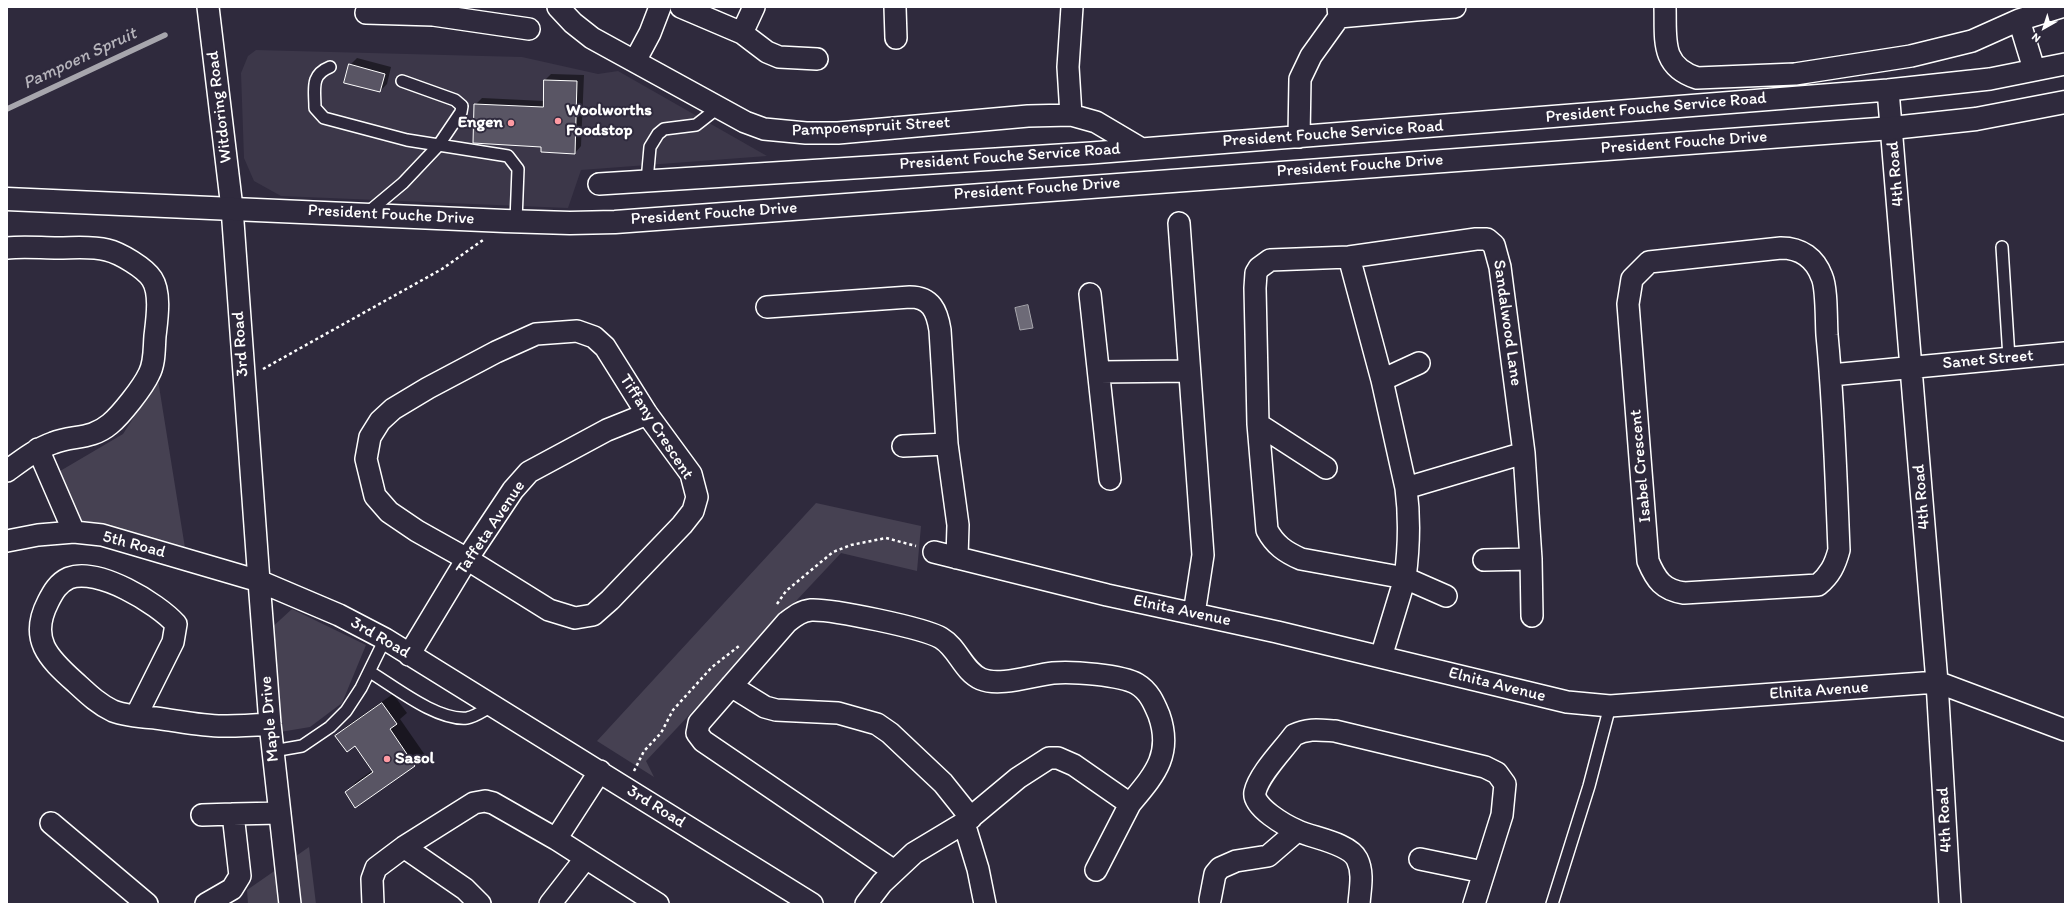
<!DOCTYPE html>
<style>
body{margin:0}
#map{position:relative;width:2072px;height:911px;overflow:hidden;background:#2f2a3d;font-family:Itim,sans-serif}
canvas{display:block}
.frame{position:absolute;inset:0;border:8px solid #fff;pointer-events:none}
.north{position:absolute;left:2024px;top:8px;width:40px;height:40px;-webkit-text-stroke:3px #2f2a3d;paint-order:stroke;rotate:219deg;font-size:11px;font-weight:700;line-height:16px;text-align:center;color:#fff}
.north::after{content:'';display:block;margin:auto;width:14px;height:18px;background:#fff;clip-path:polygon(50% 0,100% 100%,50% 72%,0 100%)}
</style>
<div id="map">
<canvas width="2072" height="911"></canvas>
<div class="frame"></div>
<div class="north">N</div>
</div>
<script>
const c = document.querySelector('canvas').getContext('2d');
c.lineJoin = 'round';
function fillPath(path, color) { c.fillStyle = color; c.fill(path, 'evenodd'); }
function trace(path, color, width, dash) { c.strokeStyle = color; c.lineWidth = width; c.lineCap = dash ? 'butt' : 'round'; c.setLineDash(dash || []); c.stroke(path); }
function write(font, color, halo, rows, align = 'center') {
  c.font = font + ' Itim,sans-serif'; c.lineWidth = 4; c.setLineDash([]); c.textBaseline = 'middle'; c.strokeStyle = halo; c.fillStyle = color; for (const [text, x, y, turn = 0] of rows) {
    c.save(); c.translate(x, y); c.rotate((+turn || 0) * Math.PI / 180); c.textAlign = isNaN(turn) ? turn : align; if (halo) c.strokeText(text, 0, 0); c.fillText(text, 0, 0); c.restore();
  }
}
fillPath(new Path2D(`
 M 256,50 L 522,57 L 598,74 L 618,71 L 767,156 L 581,170 L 568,208 L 281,196 L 254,181 L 244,158 L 241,73 L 248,56 Z`), '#3c3749');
fillPath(new Path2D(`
 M 158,380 L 185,548 L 73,521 L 55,474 L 123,434 Z
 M 816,503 L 921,526 L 917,571 L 841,553 L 646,761 L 654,777 L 597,741 Z
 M 292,609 L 366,645 L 342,703 L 310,727 L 280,732 L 269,630 Z
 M 309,847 L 316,904 L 248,904 L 247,890 Z`), '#464152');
const water = new Path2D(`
 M 1028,305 L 1033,328 L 1020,330 L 1015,308 Z`);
fillPath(water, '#6d6a77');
trace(water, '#a7a6ad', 1);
fillPath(new Path2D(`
 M 357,58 L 391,67 L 387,84 L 380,91 L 350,65 Z
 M 551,74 L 584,75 L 581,146 L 575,153 L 542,147 L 475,105 L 482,98 L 544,101 L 545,80 Z
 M 393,694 L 407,713 L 400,719 L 425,755 L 415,765 L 356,806 L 346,793 L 356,782 L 373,770 L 355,745 L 337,736 L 347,726 Z`), '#0007');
trace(new Path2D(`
 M 7,109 L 165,35`), '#a7a6ad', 5.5);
const building = new Path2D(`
 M 349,64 L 385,74 L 380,92 L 344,83 Z
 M 544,80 L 577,81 L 575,154 L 541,152 L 541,147 L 473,143 L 474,104 L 543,107 Z
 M 382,703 L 397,724 L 390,729 L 415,766 L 355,808 L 345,792 L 373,772 L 355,746 L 347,752 L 335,736 Z`);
fillPath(building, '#595564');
trace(building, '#fff', 1);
const service = new Path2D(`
 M 330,67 C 310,75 315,89 315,108 L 324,118 L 407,140 L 508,156 L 518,169 L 516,221
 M 647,181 L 650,147 L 658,134 L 664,129 L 696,125 L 719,107
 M 366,214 L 403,183 L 438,146 L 461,112 L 462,106 L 455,100 L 402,81
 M 2002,247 L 2009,358
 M 370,672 C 395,687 437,721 467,718 C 475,717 484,710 492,706
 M 273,751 L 302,746 L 330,727 L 346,711 L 361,688 L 385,639
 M 1552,904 L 1589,786 L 1610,706`);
const minor = new Path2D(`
 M 208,7 L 232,208 L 259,581 L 339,615 L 385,639 L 812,904
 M 558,7 L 573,23 L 592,38 L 745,122 L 764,129 L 806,133 L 838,133 L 1028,116 L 1071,115 L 1096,122 L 1140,148
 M 681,7 L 742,33 L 767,52 L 779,57 L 817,59
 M 895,7 L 896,38
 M 1665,7 C 1666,39 1660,66 1697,78 L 1795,74 L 1911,56 L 1972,41 L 2019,20
 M 1416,10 L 1455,7
 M 366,13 L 433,15 L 445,8
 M 433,15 L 529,29
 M 1339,17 L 1416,10 L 1416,7
 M 742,33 L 754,7
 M 635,61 L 650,33 L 660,7
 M 2034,69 L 2019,20 L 2061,7
 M 1888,90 L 1937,682 L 1950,904
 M 1071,115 L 1068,67 L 1072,7
 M 1299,137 L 1300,79 L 1311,56 L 1339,17 L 1338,7
 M 599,184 L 1091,153 L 1888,90 L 1990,79 L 2065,64
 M 1179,223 L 1203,555 L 1194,614
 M 7,248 C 24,246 41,248 58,248 C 74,248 91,246 107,250 C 120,253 145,268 152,279 C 161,293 157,319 155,336 C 154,348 155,363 149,374 C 143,387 121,415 110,424 C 91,440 73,435 53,443 C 36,449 22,460 7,471
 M 1781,248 C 1801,248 1815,258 1822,277 C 1827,289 1826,320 1827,335 C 1834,406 1836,478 1839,550 C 1835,565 1830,575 1818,585 L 1684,593 C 1663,590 1656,580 1648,561 L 1628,304 L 1632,279 L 1649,262 Z
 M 1349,257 L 1382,380 L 1406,488
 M 1090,294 L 1110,479
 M 767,307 L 910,297 C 931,297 937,311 940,330 L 947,444 L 958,525 L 957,558
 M 577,331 L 594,337 L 605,347 L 647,414 L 691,474 L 697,497 L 693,511 L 682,525 L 610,600 L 593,615 L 575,618 L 549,610 L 467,559 L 417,531 L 389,512 L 375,496 L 366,459 L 370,437 L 380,421 L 393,409 L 428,388 L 496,352 L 536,334 Z
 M 1100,372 L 1189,371
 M 1831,375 L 2065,353
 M 1382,380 L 1419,363
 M 1258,424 L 1326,468
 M 903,446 L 947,444
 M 38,449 L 74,532
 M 7,541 L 38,535 L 74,532 L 102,535 L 259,581 L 270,724 L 290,904
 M 934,552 L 1107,595 L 1277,632 L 1567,702 L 1610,706 L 1937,682 L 2065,730
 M 1484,560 L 1531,559
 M 1446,596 L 1405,578 C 1409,548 1410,519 1406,488 L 1524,453
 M 409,655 L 467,559 L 513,490 L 529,472 L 607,430 L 647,414
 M 1381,657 L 1405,578 L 1301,559 C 1285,552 1275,545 1267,530 L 1258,424 L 1255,288 L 1256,273 L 1259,268 L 1270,260 L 1349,257 L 1476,239 L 1487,239 L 1494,245 L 1500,267 L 1524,453 L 1531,559 L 1532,616
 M 731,686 L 765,707 L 776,710 L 838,713 L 877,724 L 890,733 L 943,783 L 971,818
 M 136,716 L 173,642 L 176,624 C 157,603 98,567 69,578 C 58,583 53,592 48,602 C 29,639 48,658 75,682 C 87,693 98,704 113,711 C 126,716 142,717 155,718 C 179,721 204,727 227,726 C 242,726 256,725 270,724
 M 202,815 L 233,814
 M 51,823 L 147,904
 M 964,823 L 978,869 L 985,904
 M 556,839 L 600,771
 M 404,847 L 465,889 L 480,904
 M 1420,859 L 1483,872
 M 1096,870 L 1130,804
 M 1210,900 L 1215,874 L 1220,868 L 1236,861 L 1268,856 L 1297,831
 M 206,904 L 232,889 L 240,876 L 233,814 L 280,813
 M 373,904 L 372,879 L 376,868 L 404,847 L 474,803 L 485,801 L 493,803 L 556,839 L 658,904
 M 550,904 L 585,859
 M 866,904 L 882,883 L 914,853 L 964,823 L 1018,778 L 1049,758 L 1058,758 L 1074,765 L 1130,804 C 1154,775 1173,755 1159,715 C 1154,703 1149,691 1137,684 C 1122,675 1071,671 1053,673 C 1033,675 1000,687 981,679 C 963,671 958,648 941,638 C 924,628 832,609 811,610 C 801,611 795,616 787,622 L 699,723 L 697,733 L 703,741 L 894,871
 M 1359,904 C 1360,889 1364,873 1357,859 C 1349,843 1313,838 1298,831 C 1286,826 1252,807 1255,792 C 1259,774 1283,750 1294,735 C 1308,728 1320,730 1335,731 L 1485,767 L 1497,773 L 1505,784 L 1502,815 L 1474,904`);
const tertiary = new Path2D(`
 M 7,199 L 505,221 L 570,223 L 615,222 L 1892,128 L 1976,119 L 2065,102`);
trace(service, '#fff', 14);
trace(minor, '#fff', 24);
trace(tertiary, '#fff', 25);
trace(new Path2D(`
 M 263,369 L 442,269 L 483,240
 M 777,604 L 786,591 L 833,552 L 851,545 L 886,538 L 916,546
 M 634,771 L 644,751 L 661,733 L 673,710 L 712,667 L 739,646`), '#fff', 2.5, [3, 3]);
trace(service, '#2f2a3d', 11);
trace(minor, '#2f2a3d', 21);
trace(tertiary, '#2f2a3d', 22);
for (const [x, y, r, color] of [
 [558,121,4,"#ff9aa2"],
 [511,123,4,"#ff9aa2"],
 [387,759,4,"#ff9aa2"]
]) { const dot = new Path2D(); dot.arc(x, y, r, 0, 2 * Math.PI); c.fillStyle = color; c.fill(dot); trace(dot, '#2f2a3d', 1.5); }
write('17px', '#fff', '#2f2a3d', [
 ["Witdoring Road",220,107,-97],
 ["President Fouche Service Road",1656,108,-5],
 ["Pampoenspruit Street",871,127,-3],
 ["President Fouche Service Road",1333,134,-4],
 ["President Fouche Drive",1684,143,-4],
 ["President Fouche Service Road",1010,157,-4],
 ["President Fouche Drive",1360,166,-4],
 ["4th Road",1896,174,-95],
 ["President Fouche Drive",1037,189,-4],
 ["President Fouche Drive",714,214,-4],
 ["President Fouche Drive",391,215,3],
 ["Sandalwood Lane",1507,323,82],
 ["3rd Road",241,344,-94],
 ["Sanet Street",1988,360,-5],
 ["Tiffany Crescent",656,427,57],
 ["Isabel Crescent",1641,466,-95],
 ["4th Road",1922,497,-95],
 ["Taffeta Avenue",491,528,-56],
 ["5th Road",134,545,15],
 ["Elnita Avenue",1182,611,12],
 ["3rd Road",380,638,30],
 ["Elnita Avenue",1497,685,14],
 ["Elnita Avenue",1819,691,-4],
 ["Maple Drive",270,719,-95],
 ["3rd Road",656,807,32],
 ["4th Road",1945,820,-93]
]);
write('bold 17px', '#fff', '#2f2a3d', [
 ["Woolworths",566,111],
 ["Foodstop",566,131],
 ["Engen",503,123,"right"],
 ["Sasol",395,759]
], 'left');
write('italic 18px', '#b6b4bb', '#2f2a3d', [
 ["Pampoen Spruit",80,59,-25]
]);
</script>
